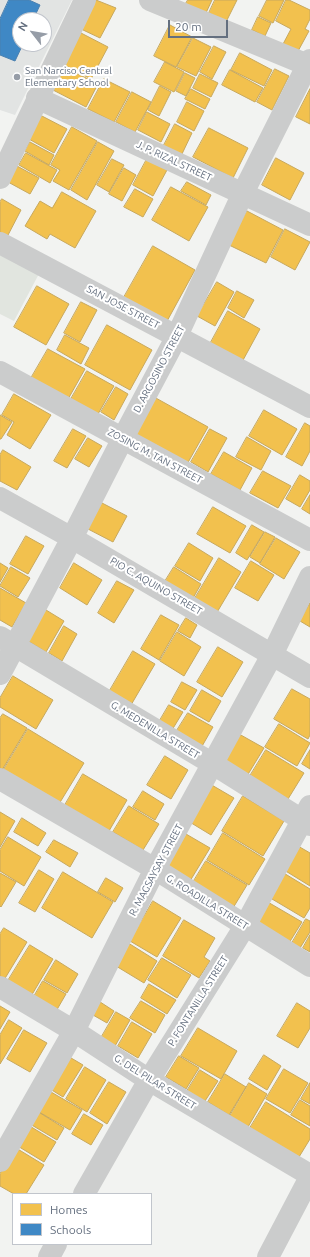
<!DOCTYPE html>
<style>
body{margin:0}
#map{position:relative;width:310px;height:1257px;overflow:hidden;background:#f2f3f1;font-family:Ubuntu,sans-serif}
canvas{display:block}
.legend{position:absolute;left:12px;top:1193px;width:140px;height:52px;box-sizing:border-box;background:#fff;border:1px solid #c1c5cc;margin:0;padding:5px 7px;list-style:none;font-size:12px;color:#646f7f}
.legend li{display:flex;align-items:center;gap:8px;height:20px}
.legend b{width:20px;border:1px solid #c1c5cc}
.north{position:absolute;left:12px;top:12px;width:40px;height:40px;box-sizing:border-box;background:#fff;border:1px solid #c1c5cc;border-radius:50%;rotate:301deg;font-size:11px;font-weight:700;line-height:16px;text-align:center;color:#646f7f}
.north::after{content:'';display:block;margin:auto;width:14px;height:18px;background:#969da7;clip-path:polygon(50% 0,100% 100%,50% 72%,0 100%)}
.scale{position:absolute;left:168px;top:20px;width:60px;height:18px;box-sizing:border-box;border:2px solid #646f7f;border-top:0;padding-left:5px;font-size:12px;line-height:14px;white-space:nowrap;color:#646f7f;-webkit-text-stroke:3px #fff;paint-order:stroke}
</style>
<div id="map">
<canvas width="310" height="1257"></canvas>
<ul class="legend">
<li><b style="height:11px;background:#f2c14e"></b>Homes</li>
<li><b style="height:11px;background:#3f88c5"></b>Schools</li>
</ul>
<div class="north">N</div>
<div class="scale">20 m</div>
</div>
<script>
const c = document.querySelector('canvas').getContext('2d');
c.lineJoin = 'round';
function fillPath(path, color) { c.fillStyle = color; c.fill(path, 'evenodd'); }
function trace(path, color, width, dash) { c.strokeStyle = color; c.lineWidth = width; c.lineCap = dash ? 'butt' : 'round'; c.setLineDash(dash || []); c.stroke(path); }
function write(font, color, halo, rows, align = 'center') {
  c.font = font + ' Ubuntu,sans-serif'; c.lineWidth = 4; c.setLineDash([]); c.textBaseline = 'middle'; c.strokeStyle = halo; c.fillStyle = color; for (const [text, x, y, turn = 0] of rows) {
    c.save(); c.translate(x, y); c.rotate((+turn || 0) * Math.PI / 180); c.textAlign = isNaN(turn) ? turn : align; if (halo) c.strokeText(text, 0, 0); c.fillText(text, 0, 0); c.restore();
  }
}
fillPath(new Path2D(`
 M 0,0 L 72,0 L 15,115 L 0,110 ZM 20,20 L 44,20 L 44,44 L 20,44 Z`), '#e2e4e3');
fillPath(new Path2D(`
 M 0,248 L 41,270 L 14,321 L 0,314 Z`), '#e1e5df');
const homes = new Path2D(`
 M 96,0 L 116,8 L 100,38 L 81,29 Z
 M 188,0 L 212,0 L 205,15 L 185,5 Z
 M 215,0 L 237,0 L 226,22 L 209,13 Z
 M 267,0 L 284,0 L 273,23 L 259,16 Z
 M 286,0 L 289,0 L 310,10 L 310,19 L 305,29 L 309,31 L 297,53 L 282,46 L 291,29 L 276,21 Z
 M 258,17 L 271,23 L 265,36 L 252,30 Z
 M 170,25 L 192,37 L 176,67 L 154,56 Z
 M 81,33 L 108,47 L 91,79 L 64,65 Z
 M 193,38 L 211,47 L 196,76 L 177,67 Z
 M 214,46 L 226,52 L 212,79 L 200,72 Z
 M 240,53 L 272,70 L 264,86 L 231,70 Z
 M 165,62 L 184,72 L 174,92 L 154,82 Z
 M 64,67 L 98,84 L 86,107 L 53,90 Z
 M 275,69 L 289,76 L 272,110 L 257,102 Z
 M 230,70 L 263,88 L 255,102 L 222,85 Z
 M 185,73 L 195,78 L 186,96 L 176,91 Z
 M 200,74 L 218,83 L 211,97 L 193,88 Z
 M 104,79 L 130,92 L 114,122 L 88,109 Z
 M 160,86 L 171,92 L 159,116 L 148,110 Z
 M 191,89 L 210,99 L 205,109 L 185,99 Z
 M 310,89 L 310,124 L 296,117 Z
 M 132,92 L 151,102 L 135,132 L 116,122 Z
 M 187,102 L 204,111 L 194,131 L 177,122 Z
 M 147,112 L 170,124 L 161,142 L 138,130 Z
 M 40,115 L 67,129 L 54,153 L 27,138 Z
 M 175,124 L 192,133 L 181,156 L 163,147 Z
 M 72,127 L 97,141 L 69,190 L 53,181 L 60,170 L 51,165 Z
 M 209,128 L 248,148 L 233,178 L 193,157 Z
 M 30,142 L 54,155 L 49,165 L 25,151 Z
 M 98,142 L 114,151 L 87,200 L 71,190 Z
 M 26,153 L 57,170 L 50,183 L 19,165 Z
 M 276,158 L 304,173 L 290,200 L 262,185 Z
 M 112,159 L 124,165 L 109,192 L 97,185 Z
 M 147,159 L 167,170 L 153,196 L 133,185 Z
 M 17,166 L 39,178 L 30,194 L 8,182 Z
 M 124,168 L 136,175 L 122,201 L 109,194 Z
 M 187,182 L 211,195 L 206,205 L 181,191 Z
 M 171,187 L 208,207 L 189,241 L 152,220 Z
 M 135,189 L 153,199 L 143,217 L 124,207 Z
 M 62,192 L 96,211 L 75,248 L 50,234 L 47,239 L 25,226 L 40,201 L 52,208 Z
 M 2,199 L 21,210 L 7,237 L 0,233 L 0,202 Z
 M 247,211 L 283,230 L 266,263 L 229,245 Z
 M 285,229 L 310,242 L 295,270 L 271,257 Z
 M 153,246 L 195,270 L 166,323 L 123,299 Z
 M 217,282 L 234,292 L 215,326 L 197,316 Z
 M 37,286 L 69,304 L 46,345 L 14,327 Z
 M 237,291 L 254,300 L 244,318 L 228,308 Z
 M 81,302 L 97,310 L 80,342 L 64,333 Z
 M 228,311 L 260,329 L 242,362 L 210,344 Z
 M 107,325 L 152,350 L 130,390 L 85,365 Z
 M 65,335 L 89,348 L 81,364 L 57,350 Z
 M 48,349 L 85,369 L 67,401 L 30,380 Z
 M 87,371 L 114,386 L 98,414 L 71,399 Z
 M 116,387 L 128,394 L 114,420 L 101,412 Z
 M 14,394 L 51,415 L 30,449 L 7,435 L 14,422 L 2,415 Z
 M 154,397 L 208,427 L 186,466 L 132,436 Z
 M 264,410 L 297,429 L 282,455 L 249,436 Z
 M 0,415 L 12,422 L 1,439 L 0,439 Z
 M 305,423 L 310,426 L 310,451 L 302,466 L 286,457 Z
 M 73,429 L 86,436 L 67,468 L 54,461 Z
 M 210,429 L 227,438 L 208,472 L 191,462 Z
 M 247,437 L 271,451 L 261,470 L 236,457 Z
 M 88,438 L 102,446 L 89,467 L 75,459 Z
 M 3,450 L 31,467 L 17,490 L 0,481 L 0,455 Z
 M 224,452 L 252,468 L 240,490 L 211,474 Z
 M 263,471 L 291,486 L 278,508 L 250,493 Z
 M 300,475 L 310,481 L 310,490 L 300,507 L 286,499 Z
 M 310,495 L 310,514 L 302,509 Z
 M 102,503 L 127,516 L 113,542 L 88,529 Z
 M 213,507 L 246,526 L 230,553 L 197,534 Z
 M 252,525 L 264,532 L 247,560 L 236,553 Z
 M 265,532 L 275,537 L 260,563 L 250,557 Z
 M 26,536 L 44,546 L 28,574 L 10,564 Z
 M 276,538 L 300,552 L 284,579 L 260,564 Z
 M 189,543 L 213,558 L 200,581 L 175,566 Z
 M 219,558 L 241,572 L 216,614 L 194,600 Z
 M 251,561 L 274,575 L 258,601 L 235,588 Z
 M 0,563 L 8,568 L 0,582 Z
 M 74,563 L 102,580 L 87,605 L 60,588 Z
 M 11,567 L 30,578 L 18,597 L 0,586 Z
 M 174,567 L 201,584 L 192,600 L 164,583 Z
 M 117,581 L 134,590 L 114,623 L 98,613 Z
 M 0,588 L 26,603 L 12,627 L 0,620 Z
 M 310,603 L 310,627 L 300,621 Z
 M 46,610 L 64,621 L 46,652 L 28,641 Z
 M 161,615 L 179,625 L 159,660 L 141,649 Z
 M 186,618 L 197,625 L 190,638 L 178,631 Z
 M 64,626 L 77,634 L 62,661 L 49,653 Z
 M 177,632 L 201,647 L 184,676 L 160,661 Z
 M 218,647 L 243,662 L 222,697 L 197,682 Z
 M 133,651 L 155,664 L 131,705 L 109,692 Z
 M 13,676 L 53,700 L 36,729 L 0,707 L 0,698 Z
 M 182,682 L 197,690 L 185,710 L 171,702 Z
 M 292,689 L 310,699 L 310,735 L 308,739 L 274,719 Z
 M 202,690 L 221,701 L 209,722 L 190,711 Z
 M 169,705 L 183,712 L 172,730 L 159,722 Z
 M 188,713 L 213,727 L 201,748 L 176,732 Z
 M 3,714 L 27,728 L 2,770 L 0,769 L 0,718 Z
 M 279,724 L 310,743 L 297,766 L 265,747 Z
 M 28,729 L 84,763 L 59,804 L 3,771 Z
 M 239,734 L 264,748 L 247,776 L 223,761 Z
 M 266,750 L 304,773 L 288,799 L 250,776 Z
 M 310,750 L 310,769 L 302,764 Z
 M 165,756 L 188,770 L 171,799 L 147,785 Z
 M 83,774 L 127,800 L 109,831 L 65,805 Z
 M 210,784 L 234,798 L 211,835 L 188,821 Z
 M 143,791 L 164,804 L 155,820 L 133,807 Z
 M 243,796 L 284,821 L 263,856 L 222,831 Z
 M 129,806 L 159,824 L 143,850 L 113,832 Z
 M 0,812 L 15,821 L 0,847 Z
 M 22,818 L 46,833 L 38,846 L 14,832 Z
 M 223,833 L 265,859 L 249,885 L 207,860 Z
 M 186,834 L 210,848 L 190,881 L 166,866 Z
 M 8,837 L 41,857 L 24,886 L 0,871 L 0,850 Z
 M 54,840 L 78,853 L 70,867 L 46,852 Z
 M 298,846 L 310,853 L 310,886 L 284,870 Z
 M 206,861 L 247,885 L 233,908 L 192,884 Z
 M 39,870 L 54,879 L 35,912 L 19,903 Z
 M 63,872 L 113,902 L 92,938 L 42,908 Z
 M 282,872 L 310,889 L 310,908 L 304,918 L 267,896 Z
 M 0,873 L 16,882 L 1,907 L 0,906 Z
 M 106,878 L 123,888 L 115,902 L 98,892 Z
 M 153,901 L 181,918 L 157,957 L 130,941 Z
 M 266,901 L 302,922 L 289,943 L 254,922 Z
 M 306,919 L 310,921 L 310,932 L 300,948 L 292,943 Z
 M 184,920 L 215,938 L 204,957 L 210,961 L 199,978 L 163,956 Z
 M 4,928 L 27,942 L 4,980 L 0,977 L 0,934 Z
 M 310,935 L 310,952 L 303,948 Z
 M 125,941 L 157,961 L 144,983 L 111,963 Z
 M 30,945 L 53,959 L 30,998 L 6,984 Z
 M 162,958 L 191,975 L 177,998 L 148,980 Z
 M 56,960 L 78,974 L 67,993 L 44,980 Z
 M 43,981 L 66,994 L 55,1013 L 32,1000 Z
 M 149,984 L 176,1000 L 167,1014 L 141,998 Z
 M 94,998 L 114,1011 L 107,1023 L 86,1011 Z
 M 141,1001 L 165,1015 L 155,1033 L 130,1018 Z
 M 297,1003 L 310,1011 L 310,1028 L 298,1048 L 277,1036 Z
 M 0,1006 L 10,1012 L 0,1029 Z
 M 116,1012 L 130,1020 L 115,1046 L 101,1038 Z
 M 9,1020 L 22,1028 L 0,1064 L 0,1035 Z
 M 132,1022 L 152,1034 L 138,1058 L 118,1046 Z
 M 198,1028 L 237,1051 L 221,1079 L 181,1056 Z
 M 24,1030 L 47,1043 L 30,1072 L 7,1059 Z
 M 66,1055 L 83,1065 L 63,1097 L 47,1087 Z
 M 264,1055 L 281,1066 L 267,1090 L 249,1079 Z
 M 179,1056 L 199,1068 L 186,1089 L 166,1077 Z
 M 85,1067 L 106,1080 L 87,1112 L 66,1099 Z
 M 284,1069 L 308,1083 L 290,1113 L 266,1099 Z
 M 200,1070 L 218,1081 L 205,1101 L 187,1091 Z
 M 225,1074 L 246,1087 L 229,1115 L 208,1102 Z
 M 109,1082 L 126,1092 L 107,1124 L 90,1113 Z
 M 249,1083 L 267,1094 L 248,1127 L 230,1116 Z
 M 310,1083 L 310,1104 L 301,1099 Z
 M 51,1092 L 82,1110 L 70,1130 L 39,1112 Z
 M 300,1100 L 310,1106 L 310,1126 L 291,1115 Z
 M 266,1102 L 310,1129 L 310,1139 L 299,1157 L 250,1128 Z
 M 37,1111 L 64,1128 L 57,1140 L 30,1124 Z
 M 84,1114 L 103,1125 L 91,1145 L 72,1134 Z
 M 28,1125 L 56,1142 L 44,1162 L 16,1145 Z
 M 16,1148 L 44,1165 L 26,1194 L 14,1194 L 0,1186 L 0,1174 Z`);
fillPath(homes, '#f2c14e');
trace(homes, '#c7a85d', 1);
const schools = new Path2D(`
 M 9,0 L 29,0 L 40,5 L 33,20 L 20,20 L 20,44 L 23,44 L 15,61 L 0,55 L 0,19 Z`);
fillPath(schools, '#3f88c5');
trace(schools, '#4a80b0', 1);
trace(new Path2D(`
 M 150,0 L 310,66
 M 37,98 L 310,225
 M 0,178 L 85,0
 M 0,243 L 310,407
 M 0,372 L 310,540
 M 0,498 L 72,538 L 310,677
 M 0,637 L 213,764 L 310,825
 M 0,674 L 72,538 L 123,438 L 177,336 L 243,193 L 310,60
 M 0,779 L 155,869 L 310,966
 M 0,987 L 74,1031 L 149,1080 L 310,1175
 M 0,1161 L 74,1031 L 155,869 L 272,655 L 310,577
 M 84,1194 L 149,1080 L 245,926 L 310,806
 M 49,1257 L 56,1244
 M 268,1257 L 310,1177`), '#cbcccc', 22);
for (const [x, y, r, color] of [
 [17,77,4,"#969da7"]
]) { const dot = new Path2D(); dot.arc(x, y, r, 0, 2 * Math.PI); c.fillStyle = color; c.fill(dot); trace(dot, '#fff', 1.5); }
write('10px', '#646f7f', '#fff', [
 ["San Narciso Central",25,71],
 ["Elementary School",25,83]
], 'left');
write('10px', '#646f7f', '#fff', [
 ["J. P. RIZAL STREET",174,161,25],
 ["SAN JOSE STREET",123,307,28],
 ["D. ARGOSINO STREET",159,369,-62],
 ["ZOSING M. TAN STREET",155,456,28],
 ["PIO C. AQUINO STREET",156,586,30],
 ["G. MEDENILLA STREET",155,730,31],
 ["R. MAGSAYSAY STREET",156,870,-62],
 ["G. ROADILLA STREET",207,902,32],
 ["P. FONTANILLA STREET",198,1001,-58],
 ["G. DEL PILAR STREET",155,1082,32]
]);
</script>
